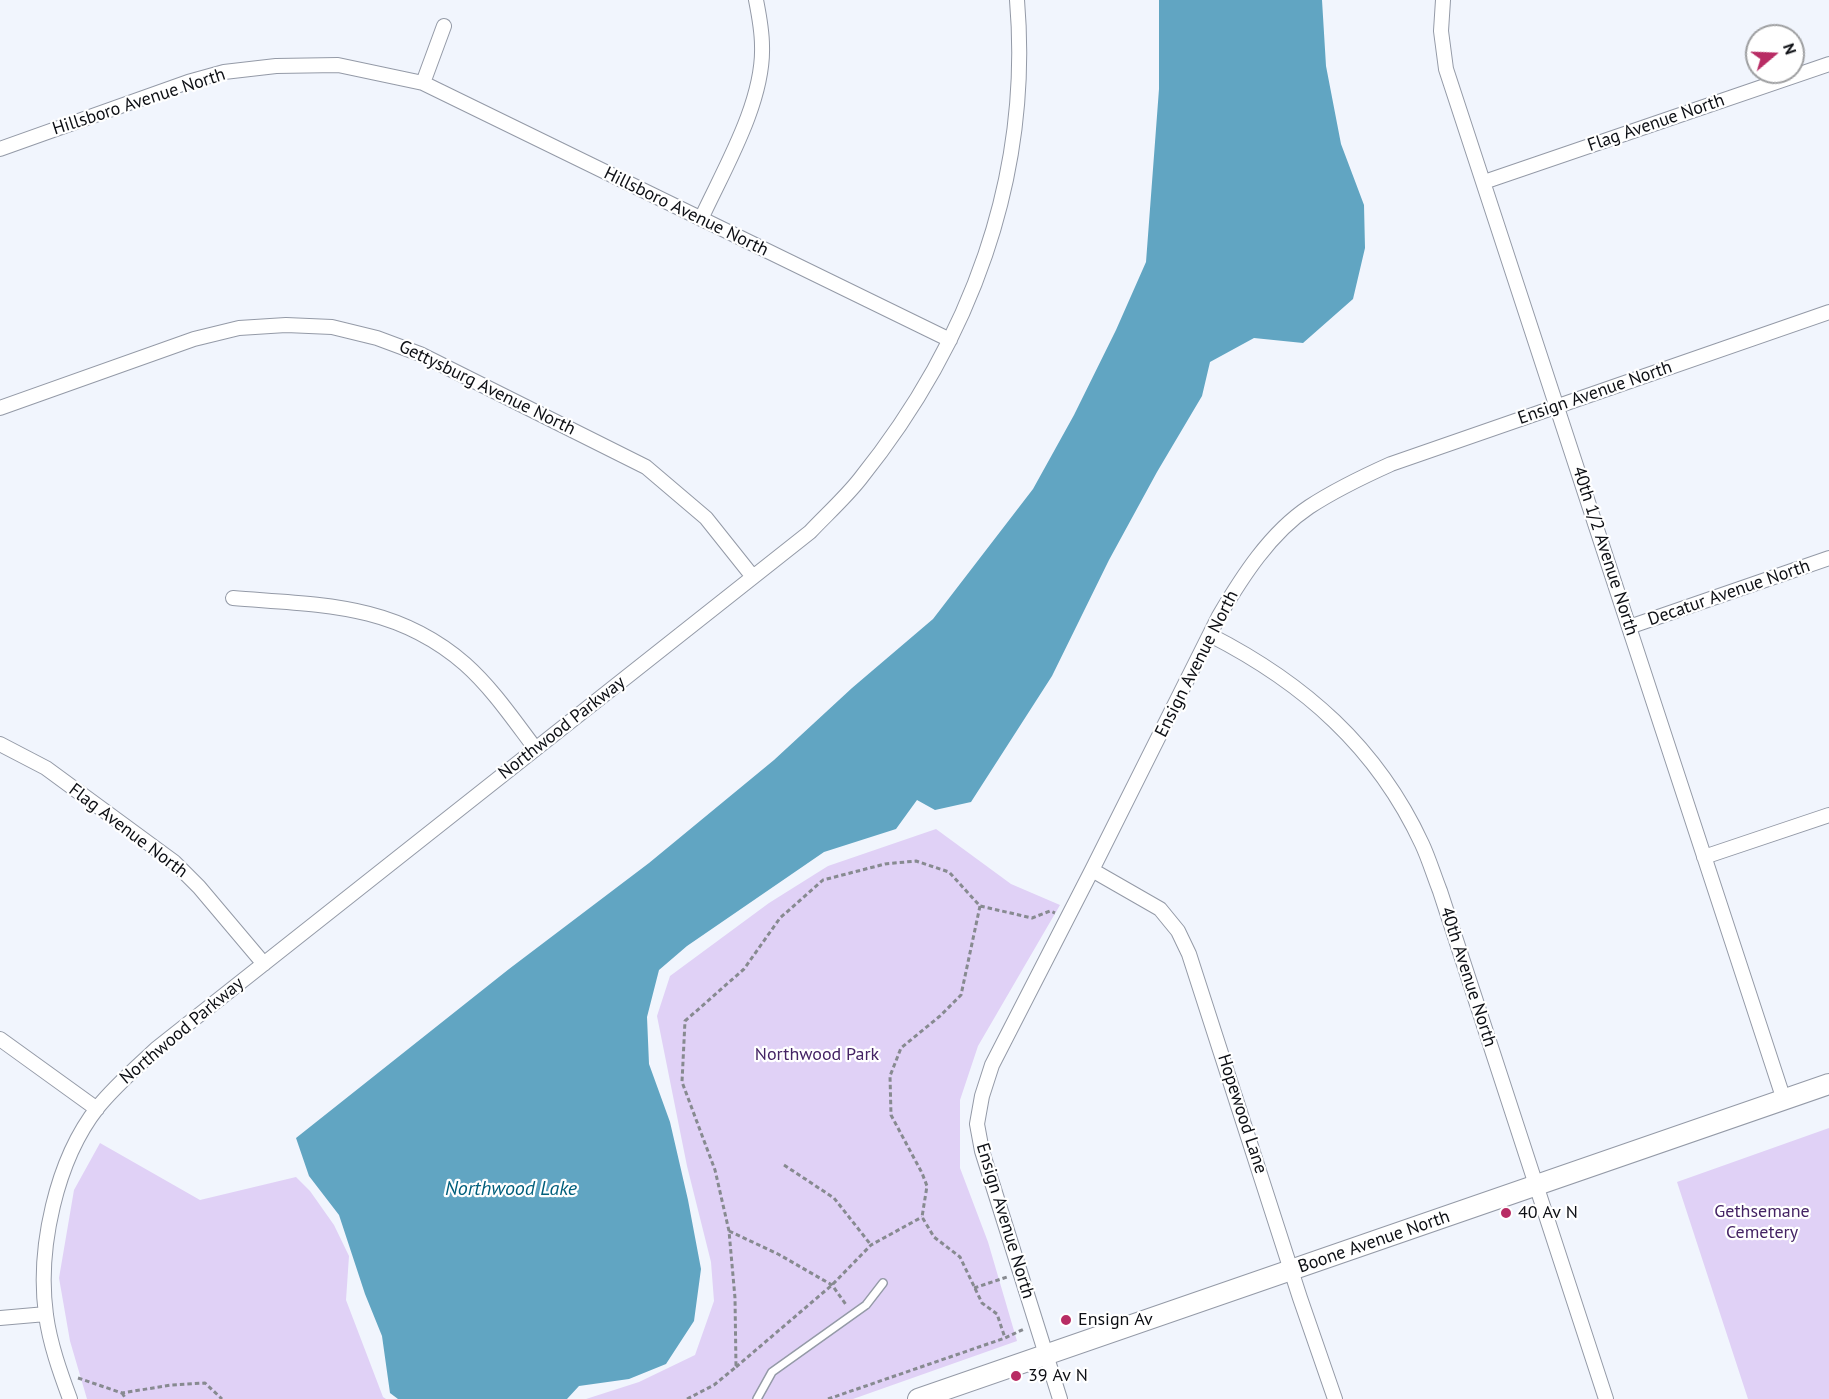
<!DOCTYPE html>
<style>
body{margin:0}
#map{position:relative;width:1829px;height:1399px;overflow:hidden;background:#f1f5fd;font-family:"PT Sans",sans-serif}
canvas{display:block}
.north{position:absolute;left:1745px;top:24px;width:60px;height:60px;box-sizing:border-box;background:#fff;border:2px solid #9e9fa1;border-radius:50%;rotate:71deg;font-size:16px;font-weight:700;line-height:24px;text-align:center;color:#0d0f14}
.north::after{content:'';display:block;margin:auto;width:21px;height:27px;background:#b82c64;clip-path:polygon(50% 0,100% 100%,50% 72%,0 100%)}
</style>
<div id="map">
<canvas width="1829" height="1399"></canvas>
<div class="north">N</div>
</div>
<script>
const c = document.querySelector('canvas').getContext('2d');
c.lineJoin = 'round';
function fillPath(path, color) { c.fillStyle = color; c.fill(path, 'evenodd'); }
function trace(path, color, width, dash) { c.strokeStyle = color; c.lineWidth = width; c.lineCap = dash ? 'butt' : 'round'; c.setLineDash(dash || []); c.stroke(path); }
function write(font, color, halo, rows, align = 'center') {
  c.font = font + ' "PT Sans",sans-serif'; c.lineWidth = 4.5; c.setLineDash([]); c.textBaseline = 'middle'; c.strokeStyle = halo; c.fillStyle = color; for (const [text, x, y, turn = 0] of rows) {
    c.save(); c.translate(x, y); c.rotate((+turn || 0) * Math.PI / 180); c.textAlign = isNaN(turn) ? turn : align; if (halo) c.strokeText(text, 0, 0); c.fillText(text, 0, 0); c.restore();
  }
}
fillPath(new Path2D(`
 M 936,829 L 1011,884 L 1060,905 L 978,1046 L 960,1100 L 960,1168 L 988,1242 L 1017,1341 L 853,1399 L 586,1399 L 639,1382 L 695,1355 L 714,1301 L 711,1262 L 687,1166 L 657,1016 L 670,976 L 769,903 L 828,866 Z
 M 1829,1128 L 1829,1399 L 1748,1399 L 1677,1182 Z
 M 100,1143 L 200,1200 L 296,1177 L 310,1191 L 334,1225 L 349,1256 L 346,1300 L 383,1397 L 386,1399 L 87,1399 L 70,1341 L 59,1278 L 74,1190 Z`), '#e0d1f6');
fillPath(new Path2D(`
 M 1159,0 L 1322,0 L 1326,66 L 1341,144 L 1364,205 L 1365,248 L 1353,299 L 1303,343 L 1254,338 L 1210,362 L 1202,396 L 1157,472 L 1109,560 L 1052,676 L 971,802 L 935,810 L 917,800 L 896,829 L 824,852 L 687,946 L 659,970 L 647,1017 L 649,1064 L 670,1122 L 688,1200 L 701,1269 L 694,1321 L 666,1364 L 629,1379 L 579,1386 L 567,1399 L 398,1399 L 390,1393 L 382,1336 L 365,1294 L 339,1215 L 309,1176 L 296,1138 L 509,969 L 649,863 L 774,760 L 852,688 L 933,619 L 1033,489 L 1074,415 L 1116,330 L 1146,262 L 1159,89 Z`), '#61a5c2');
const lane = new Path2D(`
 M 757,1399 L 772,1372 L 866,1305 L 883,1283`);
const street = new Path2D(`
 M 1443,0 L 1441,31 L 1446,69 L 1784,1100
 M 423,83 L 444,26
 M 0,149 L 188,82 L 224,72 L 276,66 L 338,65 L 423,83 L 950,340
 M 1484,182 L 1829,64
 M 701,219 C 724,169 764,102 762,46 C 762,30 759,15 756,0
 M 0,408 L 194,339 L 239,328 L 286,325 L 332,327 L 377,338 L 420,354 L 646,467 L 706,518 L 753,577
 M 233,598 C 320,605 395,603 465,664 C 492,688 513,719 535,748
 M 1629,627 L 1829,558
 M 1210,635 C 1304,683 1377,747 1422,844 C 1429,859 1434,876 1440,891 L 1606,1399
 M 0,744 L 46,768 L 174,862 L 199,887 L 264,964
 M 1704,857 L 1829,815
 M 1092,870 L 1160,909 L 1178,931 L 1189,954 L 1300,1298 L 1335,1399
 M 0,1039 L 97,1109
 M 0,1318 L 46,1314
 M 70,1399 C 60,1372 50,1344 46,1315 C 37,1249 56,1160 98,1107 C 115,1086 136,1068 156,1049 L 810,532 C 826,515 845,498 860,479 C 970,342 1032,177 1017,0
 M 1060,1399 L 982,1151 L 977,1124 L 982,1096 L 992,1065 L 1092,870 L 1219,616 C 1242,577 1270,533 1309,507 C 1335,490 1362,477 1391,464 L 1829,312`);
const secondary = new Path2D(`
 M 918,1399 L 1829,1084`);
trace(lane, '#949aa7', 10);
trace(street, '#949aa7', 16);
trace(secondary, '#949aa7', 22);
trace(new Path2D(`
 M 980,906 L 961,995 L 940,1016 L 901,1048 L 890,1076 L 891,1115 L 922,1173 L 927,1186 L 922,1217 L 934,1237 L 960,1257 L 982,1303 L 997,1314 L 1005,1338
 M 784,1165 L 834,1198 L 871,1245
 M 729,1231 L 778,1254 L 832,1285 L 847,1306
 M 974,1288 L 1007,1277
 M 736,1367 L 832,1285 L 871,1245 L 922,1217
 M 78,1378 L 122,1393 L 171,1385 L 205,1383 L 222,1399
 M 122,1393 L 126,1399
 M 687,1399 L 714,1385 L 736,1367 L 735,1298 L 729,1231 L 715,1170 L 682,1082 L 685,1021 L 744,969 L 780,918 L 823,880 L 885,864 L 916,861 L 949,872 L 980,906 L 1032,918 L 1050,911 L 1055,913
 M 828,1399 L 1005,1338 L 1024,1329`), '#878a90', 3, [4.5, 3]);
trace(lane, '#fff', 7);
trace(street, '#fff', 14);
trace(secondary, '#fff', 20);
for (const [x, y, r, color] of [
 [1506,1213,6,"#b82c64"],
 [1066,1320,6,"#b82c64"],
 [1016,1376,6,"#b82c64"]
]) { const dot = new Path2D(); dot.arc(x, y, r, 0, 2 * Math.PI); c.fillStyle = color; c.fill(dot); trace(dot, '#fff', 2); }
write('18px', '#0d0f14', '#fff', [
 ["Hillsboro Avenue North",139,102,-18],
 ["Flag Avenue North",1656,123,-19],
 ["Hillsboro Avenue North",686,212,26],
 ["Gettysburg Avenue North",487,388,26],
 ["Ensign Avenue North",1595,393,-19],
 ["40th 1/2 Avenue North",1605,551,72],
 ["Decatur Avenue North",1729,593,-19],
 ["Ensign Avenue North",1197,664,-63],
 ["Northwood Parkway",562,728,-38],
 ["Flag Avenue North",128,831,37],
 ["40th Avenue North",1468,977,72],
 ["Northwood Parkway",182,1031,-40],
 ["Hopewood Lane",1242,1114,72],
 ["Ensign Avenue North",1005,1221,73],
 ["Boone Avenue North",1374,1242,-19]
]);
write('18px', '#442364', '#fff', [
 ["Northwood Park",817,1055],
 ["Gethsemane",1762,1212],
 ["Cemetery",1762,1233]
]);
write('18px', '#0d0f14', '#fff', [
 ["40 Av N",1518,1213],
 ["Ensign Av",1078,1320],
 ["39 Av N",1028,1376]
], 'left');
write('italic 20px', '#005f7c', '#fff', [
 ["Northwood Lake",511,1189]
]);
</script>
